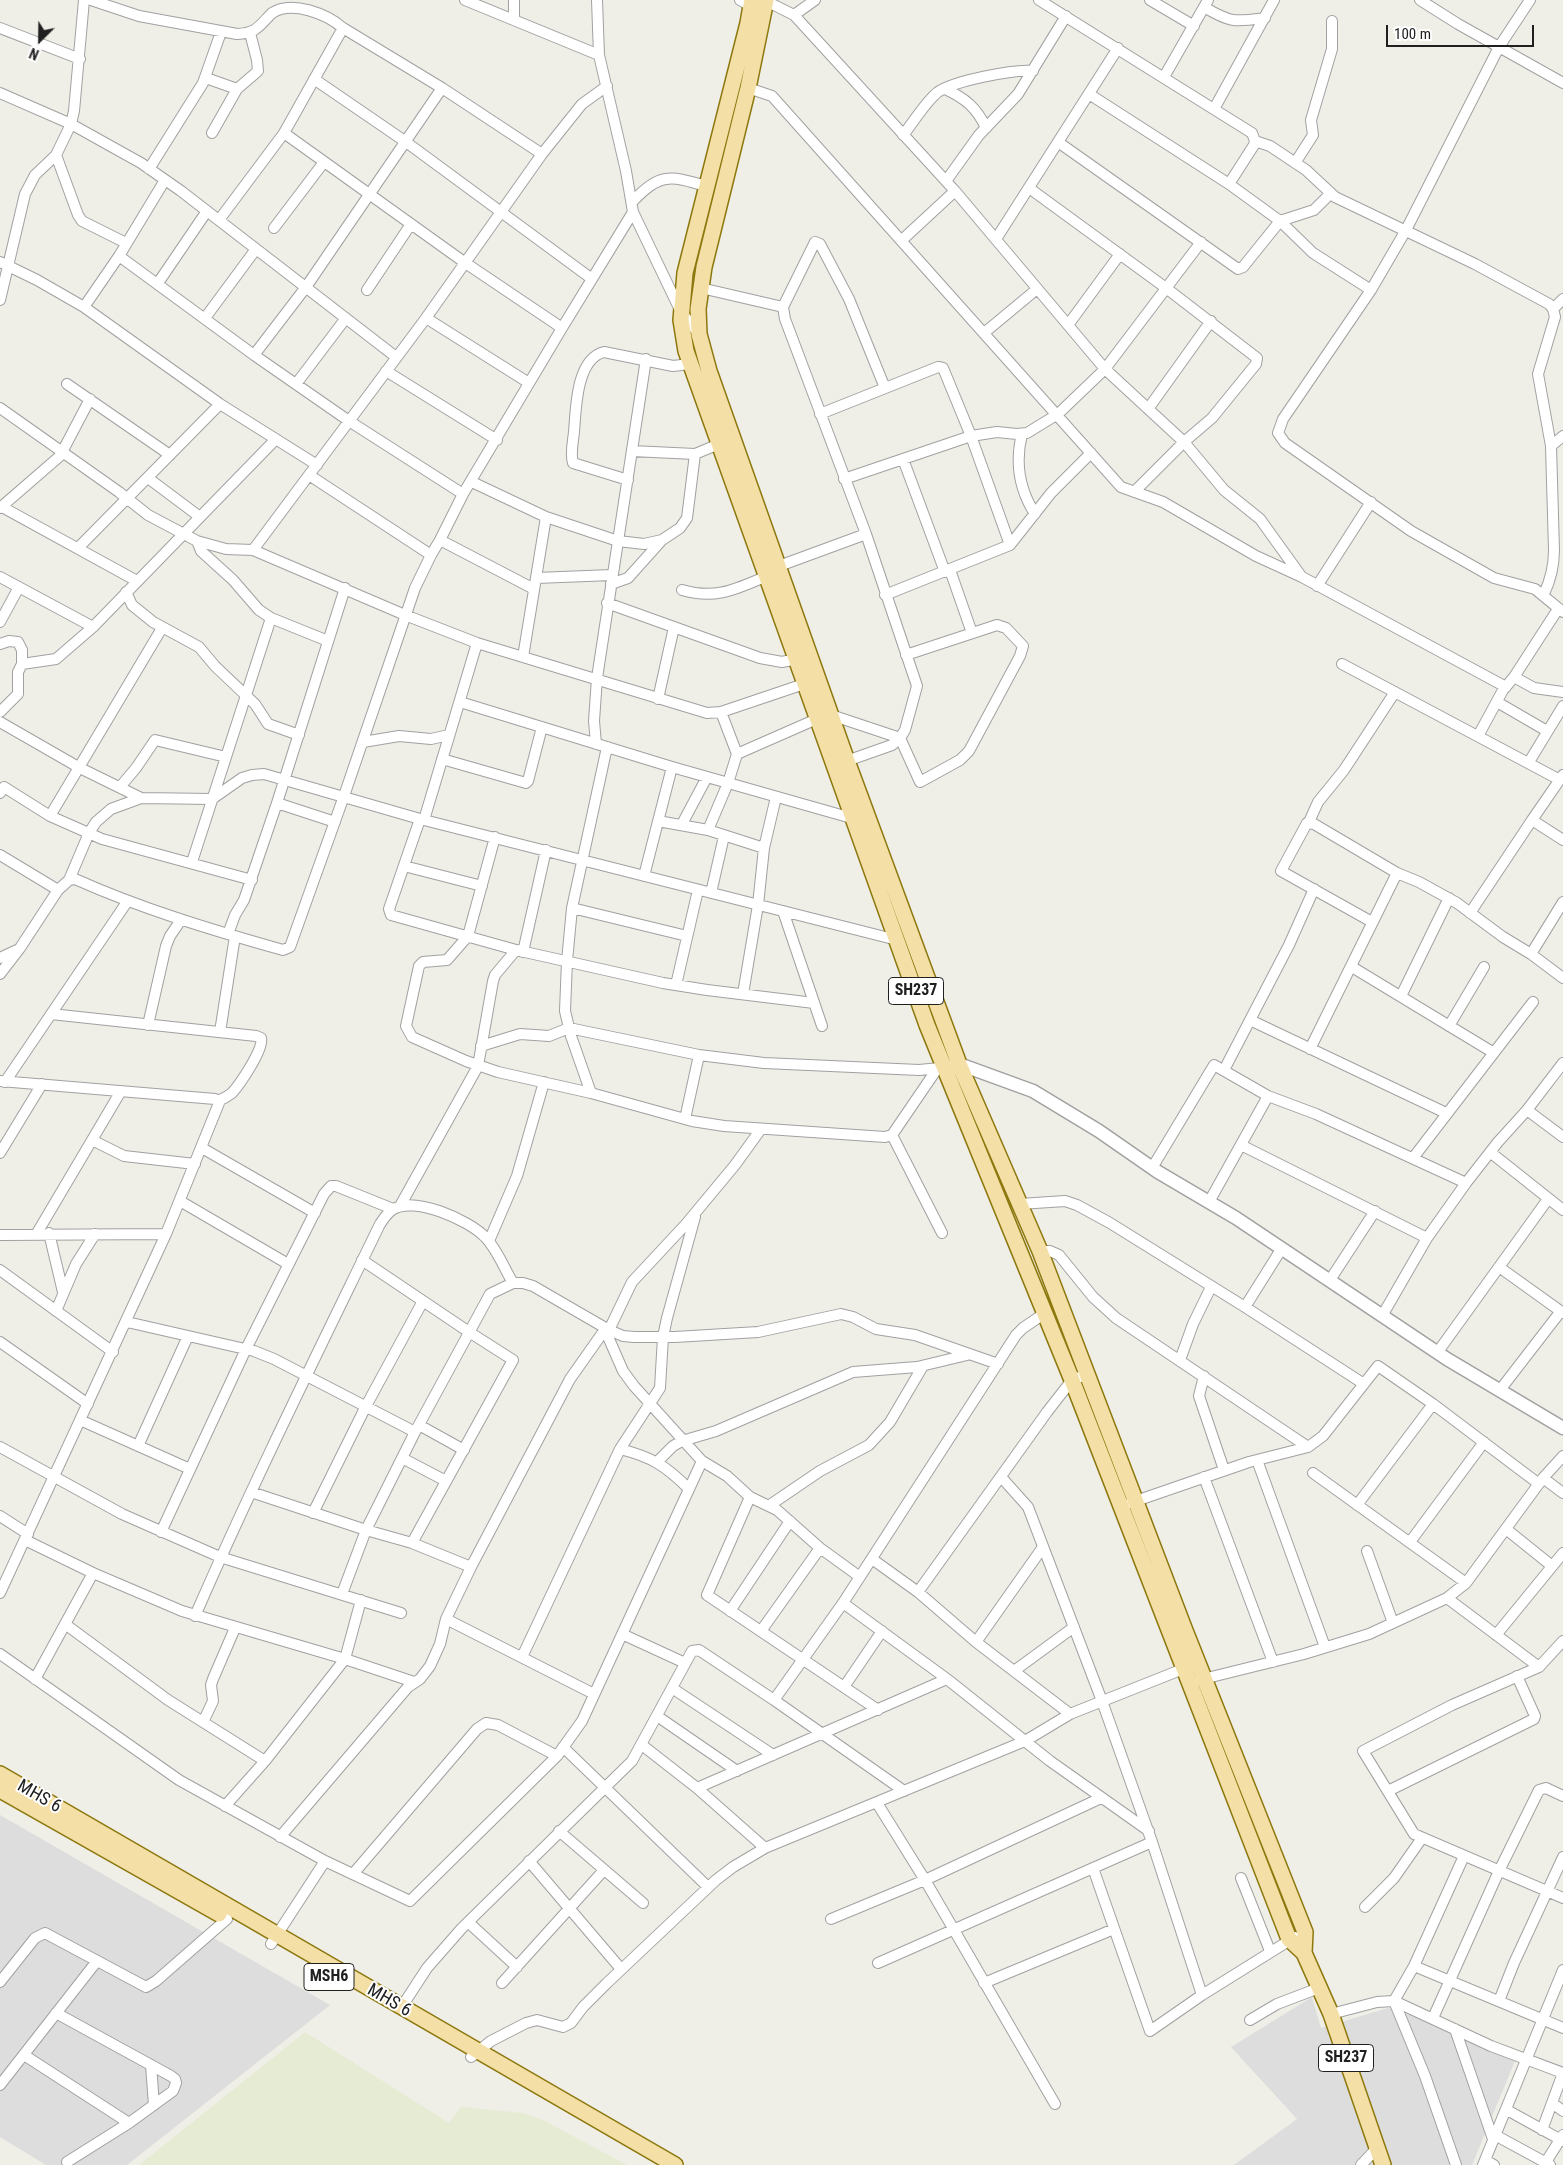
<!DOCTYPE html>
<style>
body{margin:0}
#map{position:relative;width:1563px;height:2165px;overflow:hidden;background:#efeee7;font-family:"Roboto Condensed",sans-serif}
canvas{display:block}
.north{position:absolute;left:15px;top:15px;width:50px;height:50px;-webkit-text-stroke:4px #fff;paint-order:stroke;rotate:203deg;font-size:14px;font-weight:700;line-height:20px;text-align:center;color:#202020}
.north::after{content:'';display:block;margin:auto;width:18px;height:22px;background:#202020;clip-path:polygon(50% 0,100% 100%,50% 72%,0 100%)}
.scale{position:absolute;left:1386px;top:25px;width:148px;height:22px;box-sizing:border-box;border:2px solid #202020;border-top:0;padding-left:6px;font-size:15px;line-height:18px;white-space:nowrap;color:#202020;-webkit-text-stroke:4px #fff;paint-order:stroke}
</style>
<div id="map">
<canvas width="1563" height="2165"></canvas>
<div class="north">N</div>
<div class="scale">100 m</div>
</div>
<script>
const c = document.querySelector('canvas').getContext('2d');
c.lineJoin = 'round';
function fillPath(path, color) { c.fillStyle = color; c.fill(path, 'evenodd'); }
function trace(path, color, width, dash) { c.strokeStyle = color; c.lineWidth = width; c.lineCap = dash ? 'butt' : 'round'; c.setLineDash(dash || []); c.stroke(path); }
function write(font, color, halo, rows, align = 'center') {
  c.font = font + ' "Roboto Condensed",sans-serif'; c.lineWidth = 4; c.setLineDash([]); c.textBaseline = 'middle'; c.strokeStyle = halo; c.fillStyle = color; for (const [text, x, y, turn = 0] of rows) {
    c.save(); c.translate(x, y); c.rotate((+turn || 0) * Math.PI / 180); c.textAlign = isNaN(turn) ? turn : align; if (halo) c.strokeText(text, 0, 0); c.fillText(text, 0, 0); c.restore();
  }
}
fillPath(new Path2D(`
 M 0,1815 L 330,2005 L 127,2165 L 46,2165 L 0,2137 Z
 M 1312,1997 L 1321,2028 L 1388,2008 L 1419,2018 L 1515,2061 L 1472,2165 L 1234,2165 L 1297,2119 L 1231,2047 Z`), '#ddd');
fillPath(new Path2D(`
 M 305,2032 L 449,2123 L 461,2107 L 523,2113 L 543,2120 L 627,2165 L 139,2165 Z`), '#e6ecd4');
const minor = new Path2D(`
 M 91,0 L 139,16 L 237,34 C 257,33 259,26 272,13 C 292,0 327,14 343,28 L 442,88 L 542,154
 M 465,0 L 599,55
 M 597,0 L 599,55 L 626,171 L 633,212 L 681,312 L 699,334
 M 740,0 L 751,6
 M 1039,0 L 1252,133 L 1255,141 L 1254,145 L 1229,184
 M 1150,0 L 1194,26
 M 1420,0 L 1458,24 L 1563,83
 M 1530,0 L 1499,47 L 1406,230 L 1371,290 L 1283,419 L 1278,433 L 1285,443 L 1411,531 L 1494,578 L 1535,589 L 1563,612
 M 766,1 L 794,15 L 955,191 L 1105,369 L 1184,442 L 1224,490 L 1260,519 L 1301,576
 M 1204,7 C 1231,23 1234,22 1265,18
 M 794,15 L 815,0
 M 514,20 L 514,0
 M 0,28 L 80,59
 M 1164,77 L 1208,0
 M 206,78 L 237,89
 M 314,79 L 406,142 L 592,279
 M 748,88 L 772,96 L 1121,487 L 1163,502 L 1256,556 L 1302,577 L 1506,687
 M 945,89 C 965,98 977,108 986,128
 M 0,93 L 71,124 L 141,163 L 181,191 L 396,357
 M 1089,94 L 1229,184 L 1280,221 L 1313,253 L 1371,290
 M 1214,109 L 1274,0
 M 212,133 L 237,89 L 258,71 L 257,60 L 250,33
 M 284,133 L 464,262 L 562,328
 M 903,135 C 913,123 926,101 938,92 C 954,81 1013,69 1033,71
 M 1255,141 L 1270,146 L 1306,170 L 1335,197 L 1475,264 L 1549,304 L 1553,309 L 1555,317 L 1538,374 L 1551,446 L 1554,550 C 1554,567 1551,579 1544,594
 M 1058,142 L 1238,269 L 1243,267 L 1280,221 L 1314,210 L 1331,193
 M 56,155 L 78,215 L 82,221 L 126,243
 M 1295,163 L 1313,135 L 1311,120 L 1332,49 L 1332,21
 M 149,169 L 203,83 L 221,32
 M 946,181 L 979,135 L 1018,94 L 1066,16
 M 1029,188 L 1166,288 L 1257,358 L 1256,364 L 1212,418 L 1184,442 L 1134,492
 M 632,202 C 660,173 669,175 706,186
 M 219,220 L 284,133 L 343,28
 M 274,228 L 324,162
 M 996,239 L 1118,48
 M 902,240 L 955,191
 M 119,256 L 254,355 L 349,421 L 463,494
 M 0,262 L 37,280 L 84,307 L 220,404 L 317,465
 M 158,283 L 207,211
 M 701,288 L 783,307
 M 367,290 L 411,224
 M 0,300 L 25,194 L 35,175 L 56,155 L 71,124 L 74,111 L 84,0
 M 84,307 L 119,256 L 165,180
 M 1553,309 L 1563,299
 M 205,318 L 256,249
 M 426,318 L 529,383
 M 1068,325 L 1120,254
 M 984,333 L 1037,289
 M 254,355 L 306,287 L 442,88
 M 386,371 L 497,440
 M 67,384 L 170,455
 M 296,384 L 346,318
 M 0,408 L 119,492 L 148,515 L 197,541 L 226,549 L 253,550 L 405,615 L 477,643 L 707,713 L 721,712 L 810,682
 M 1148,409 L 1211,321
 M 820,414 L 938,367 L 943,368 L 971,436 L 1010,545
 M 1022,434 C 1015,462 1019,489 1035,514
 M 1551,446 L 1563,436
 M 632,451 L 695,454 L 719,444
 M 903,459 L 945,572
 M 309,475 L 431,555
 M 148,478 L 200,517
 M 844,479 L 971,436 L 997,432 L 1017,434 L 1027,433 L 1058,414 L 1105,369 L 1201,242
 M 628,480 L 573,463 C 570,454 573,442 574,432 C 576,409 576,359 604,352 L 673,366 L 690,364
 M 472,482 L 546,517 L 618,541 L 644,544 L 662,540 L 680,528 L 687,518 L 695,454
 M 2,507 L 137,581
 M 0,508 L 60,456 L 90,399
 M 440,540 L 534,589
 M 197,541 L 201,551 L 233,580 L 259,610 L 271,618
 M 78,548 L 220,404
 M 253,550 L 426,318 L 542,154 L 582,104 L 607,86
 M 779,566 L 866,534
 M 950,570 L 972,633
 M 0,577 L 93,627
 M 536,578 L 612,575
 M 611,584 L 628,578 L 662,540
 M 1317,586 L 1371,502
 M 682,590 C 716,600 736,589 767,576
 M 126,592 L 132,605 L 153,622 L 199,647 L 215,666 L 255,704 L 268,724 L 299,735
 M 885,595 L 1010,545 L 1051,493 L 1091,453
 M 607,603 L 760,658 L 782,662 L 797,659
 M 0,622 L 19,587
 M 0,644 L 9,641 L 18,642 L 22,650 L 22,664
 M 523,657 L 546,517
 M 1342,664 L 1560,780
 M 1514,677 L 1534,688 L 1563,692
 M 658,699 L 674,627
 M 460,702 L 672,767 L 855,819
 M 1497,702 L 1547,731
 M 0,712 L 18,694 L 18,672 L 22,664 L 56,659 L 93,627 L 276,439
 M 721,712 L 737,754
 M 831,715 L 900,738 L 920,782 L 960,760 L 969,751 L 1020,656 L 1023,646 L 1006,628 L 997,625 L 906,655
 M 0,722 L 80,768 L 141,798
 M 1478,736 L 1503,690 L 1514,677 L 1558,609
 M 363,742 L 399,736 L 431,739 L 449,735
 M 596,744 L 594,721 L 597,678 L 646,359
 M 442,759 L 526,783 L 528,781 L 542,727
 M 1529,762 L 1563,706
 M 841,763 L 892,745 L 900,738 L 905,730 L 917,686 L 866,534 L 785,319 L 783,307 L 815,242 L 820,244 L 849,299 L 885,388
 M 120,787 L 136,768 L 155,740 L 226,757
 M 0,793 L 4,787 L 50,816 L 162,628
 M 277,803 L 335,822
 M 50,816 L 102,839 L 252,880
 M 420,819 L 389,909 L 391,915 L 516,950 L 663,983 L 707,990 L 814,1003
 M 424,820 L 477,643
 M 1532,820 L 1563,775
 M 658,821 L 708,830 L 764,848
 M 1309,822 L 1318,802 L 1344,770 L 1395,692
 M 682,824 L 707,777
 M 708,830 L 728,783 L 737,754 L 819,718
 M 495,837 L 468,936 L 447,960 L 423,962 L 419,966 L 406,1026 L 412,1037 L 466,1061 L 498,1072 L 591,1093 L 692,1121 L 724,1126 L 885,1137 L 892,1135 L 937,1069
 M 0,855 L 58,890
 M 192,862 L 271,618 L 328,641
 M 404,866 L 482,886
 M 644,876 L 672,767
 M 69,880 L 89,833 L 96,822 L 111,809 L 141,798 L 212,799 L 242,778 L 252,775 L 264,774 L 420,819 L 897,940
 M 711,893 L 724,836
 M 572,908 L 687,936
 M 783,911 L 822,1026
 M 1470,913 L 1532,820 L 1563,840
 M 1372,922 L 1281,871 L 1307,823 L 1314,824 L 1397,873 L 1419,882 L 1457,903 L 1503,937 L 1531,954 L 1563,978
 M 228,934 L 235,915 L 244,900 L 277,803 L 345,588
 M 523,952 L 546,850
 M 1531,954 L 1563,902
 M 0,958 L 17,950
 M 1352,967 L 1494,1053
 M 0,974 L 20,948 L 58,890 L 69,880 L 75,879 C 142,909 212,930 283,950 L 290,947 L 344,796 L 415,588 L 431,555 L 440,540 L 463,494 L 562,328 L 633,212
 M 676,985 L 698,890
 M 743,994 L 758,905 L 764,848 L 776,797
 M 1401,996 L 1449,898
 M 51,1014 L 256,1036 L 261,1038 C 264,1049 240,1084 232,1093 C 228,1096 223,1099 218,1101
 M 1250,1020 L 1446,1113
 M 148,1025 L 166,946 L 170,936 L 181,920
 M 1449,1026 L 1484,967
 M 220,1032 L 235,936
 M 481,1046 L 520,1034 L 549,1036 L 569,1028 L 699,1055 L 764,1063 L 919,1070 L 940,1068
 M 1310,1049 L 1397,873
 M 1224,1070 L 1289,945 L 1314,889
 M 0,1081 L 215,1099 L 219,1103 L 166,1234 L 0,1593
 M 5,1082 L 127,902
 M 591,1093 L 571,1036 L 565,1011 L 567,961 L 572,908 L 607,747
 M 1527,1110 L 1563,1137
 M 685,1119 L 699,1055
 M 761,1129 L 735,1165 L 686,1224 L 632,1282 L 609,1330 L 609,1339 L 623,1371 L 634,1386 L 702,1461 L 727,1476 L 750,1497 L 777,1510 L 820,1548 L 860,1577
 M 892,1135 L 942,1233
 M 92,1140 L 124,1156 L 195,1164
 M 1241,1145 L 1427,1238
 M 202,1148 L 315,1213
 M 1490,1152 L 1563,1210
 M 0,1153 L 42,1084
 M 1413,1158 L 1533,1002
 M 1152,1168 L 1214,1065 L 1268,1096 L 1316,1114 L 1466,1183
 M 180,1201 L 288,1264
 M 1209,1202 L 1268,1096
 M 1020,1204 L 1065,1201 L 1077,1205 L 1110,1223 L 1245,1307 L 1364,1384
 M 400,1206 L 478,1066 L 493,981 L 495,975 L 516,950
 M 37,1233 L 121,1091
 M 49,1233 L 63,1292
 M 0,1235 L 166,1234
 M 489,1241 L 517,1176 L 544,1082
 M 1040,1251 L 1050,1251 L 1059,1255 L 1093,1297 L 1116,1318 L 1308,1447
 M 362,1260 L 469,1332 L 513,1360 L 412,1543
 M 1499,1267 L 1563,1313
 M 0,1270 L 113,1352
 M 1330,1280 L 1375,1211
 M 1245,1307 L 1282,1248
 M 56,1311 L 76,1264 L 95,1234
 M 1382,1316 L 1427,1238 L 1466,1183 L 1498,1142 L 1527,1110 L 1563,1063
 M 127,1322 L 254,1351 L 274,1359 L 415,1432
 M 0,1342 L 88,1404
 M 1437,1353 L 1548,1199
 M 1180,1360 L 1193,1324 L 1211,1287
 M 1204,1376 L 1199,1396 L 1224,1470
 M 1500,1390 L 1561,1311
 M 80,1420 L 190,1469
 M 419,1425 L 464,1450
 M 138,1446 L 188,1336
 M 0,1447 L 122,1514 L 220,1557 L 401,1613
 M 620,1449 C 652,1457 666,1466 689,1489
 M 402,1458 L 446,1481
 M 1257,1460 L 1325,1647
 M 657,1462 L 673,1446 L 682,1441 L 716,1431 L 853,1372 L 917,1367 L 967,1355
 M 1313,1473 L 1466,1583
 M 1204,1477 L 1273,1662
 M 1002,1478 L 1028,1507 L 1102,1701 L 1152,1842 L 1202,1995
 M 1543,1478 L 1563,1493
 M 251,1492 L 366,1530 L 412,1543 L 471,1567
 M 750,1497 L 707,1595 L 878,1710
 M 1130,1503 L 1249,1462 L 1308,1447 L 1323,1436 L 1378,1366 L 1433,1404 L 1539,1484
 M 770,1505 L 820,1471 L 869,1445 L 890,1422 L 923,1366
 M 1357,1505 L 1433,1404
 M 313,1513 L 366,1406 L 423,1301
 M 0,1516 L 28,1534
 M 1506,1529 L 1552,1566
 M 161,1532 L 246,1349 L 324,1194 L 331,1186 L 336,1186 L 393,1209
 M 25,1540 L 93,1573 L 182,1611 L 345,1659 L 414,1682
 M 1410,1542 L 1484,1442
 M 1367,1551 L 1393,1623
 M 872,1559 L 918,1592 L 976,1642 L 1070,1714
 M 918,1592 L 1047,1412 L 1072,1380 L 1088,1374
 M 342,1594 L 366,1530 L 415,1432 L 490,1294 L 513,1283 L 523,1283 L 533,1286 L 609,1330 L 623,1336 L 634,1337 L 675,1337 L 758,1332 L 841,1314 L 853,1317 L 876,1329 L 915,1335 L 998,1364
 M 1447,1598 L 1539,1667
 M 843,1603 L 947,1679 L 1050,1761 L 1149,1831
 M 730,1611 L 790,1521
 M 195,1616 C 253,1483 317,1354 380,1224 C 383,1220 387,1213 392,1210 C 413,1195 469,1220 485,1237 C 497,1249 504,1268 513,1283
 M 446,1619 L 594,1694
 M 65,1624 L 168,1700 L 265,1761
 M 761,1631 L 820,1548
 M 622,1634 L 685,1663
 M 1496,1635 L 1563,1553
 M 1563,1641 L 1539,1667 L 1452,1705 L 1363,1751 L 1414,1834 L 1563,1898
 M 976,1642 L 1043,1547
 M 0,1654 L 179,1780 L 325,1861 L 410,1901 L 557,1756 L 582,1721 L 702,1461
 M 522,1657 L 620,1449 L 660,1388 L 663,1337 L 667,1318 L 695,1217
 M 1014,1671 L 1074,1627
 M 35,1679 L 93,1573
 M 1199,1680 L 1304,1654 L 1369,1634 L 1447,1598 L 1466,1583 L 1543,1478 L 1563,1456
 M 844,1687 L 882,1631
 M 672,1688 L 773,1755
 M 774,1700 L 843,1603 L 1016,1335 L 1023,1328 L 1045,1313
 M 657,1716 L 737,1771
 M 203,1722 L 213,1701 L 211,1685 L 213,1679 L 235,1628
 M 642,1745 L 697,1788 L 765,1848
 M 563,1747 L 708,1887
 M 697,1788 L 947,1679
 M 1388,1791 L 1534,1719 L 1535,1716 L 1517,1676
 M 877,1803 L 925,1880 L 1055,2104
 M 225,1806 L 265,1761 L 345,1659 L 361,1600
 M 559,1831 L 643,1903
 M 280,1837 L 408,1687 L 420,1679 L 430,1666 L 440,1644 L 446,1619 L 471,1567 L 570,1379 L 606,1328
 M 529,1861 L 621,1969
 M 1093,1868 L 1150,2031 L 1202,1995 L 1295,1937
 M 353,1874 L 477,1729 L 486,1723 L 498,1725 L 557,1756
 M 1241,1878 L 1270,1951
 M 1365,1907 L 1394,1878 L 1422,1838
 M 831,1919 L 925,1880 L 1101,1798
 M 468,1922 L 517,1967
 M 271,1944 L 325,1861
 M 878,1963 L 1152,1842
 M 1414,1966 L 1563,2028
 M 0,1982 L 35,1938 L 45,1933 L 146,1987 L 156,1981 L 227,1919
 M 502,1983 L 604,1870
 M 984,1983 L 1114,1929
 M 1499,2001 L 1514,1963 L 1563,1857
 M 401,2008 L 427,1968 L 462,1928 L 632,1761 L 692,1651 L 699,1650 L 774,1700 L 904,1791
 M 56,2013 L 171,2076 L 175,2079 L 176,2083 L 173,2091 L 129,2123 L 67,2162
 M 1331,2014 L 1377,2002 L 1394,2001 L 1491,2046 L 1563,2073
 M 1433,2018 L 1499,1871 L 1539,1790 L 1546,1788 L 1563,1796
 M 1250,2020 L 1277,2004 L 1319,1988
 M 1455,2029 L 1493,2139
 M 24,2055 L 129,2123
 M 471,2057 L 491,2041 L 526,2023 L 537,2020 L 563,2027 L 571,2023 L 583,2007 L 607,1983 L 716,1880 L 733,1867 L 765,1848 L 1025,1741 L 1070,1714 L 1188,1667
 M 151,2065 L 154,2105
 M 0,2085 L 97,1961
 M 1552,2103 L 1563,2111
 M 1507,2110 L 1563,2141
 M 1542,2130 L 1563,2073
 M 1495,2135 L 1550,2165
 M 1485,2160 L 1494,2165
 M 1361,2165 L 1377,2148
 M 1456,2165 L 1425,2076 L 1394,2001 L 1414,1966 L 1464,1856
 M 1483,2165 L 1563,1970
 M 1544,2165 L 1563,2135`);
const tertiary = new Path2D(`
 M 952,1066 L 959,1064 L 1033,1091 L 1099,1131 L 1158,1172 L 1236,1218 L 1447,1359 L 1563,1428`);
const primary = new Path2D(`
 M 752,0 L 748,23 L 685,273 L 681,320 L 686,351 L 927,1025 L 1072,1380 L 1289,1939 L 1304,1953
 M 766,0 L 748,88 L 704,267 L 698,309 L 699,334 L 709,371 L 847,761 L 959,1064 L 1040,1251 L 1184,1628 L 1305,1932 L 1304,1953 L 1331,2014 L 1383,2165
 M 0,1774 L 675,2165
 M 0,1790 L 219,1914`);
trace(minor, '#a1a1a1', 12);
trace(tertiary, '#a1a1a1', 15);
trace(primary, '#8d780e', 18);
trace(minor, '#fff', 10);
trace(tertiary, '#fff', 12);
trace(primary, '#f4dfa7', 15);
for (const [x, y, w] of [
 [916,991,55],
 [329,1977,50],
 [1346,2058,55]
]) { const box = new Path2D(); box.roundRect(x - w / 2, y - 13.5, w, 27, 4); c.fillStyle = '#fff'; c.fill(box); trace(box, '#202020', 1); }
write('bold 16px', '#202020', null, [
 ["SH237",916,991],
 ["MSH6",329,1977],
 ["SH237",1346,2058]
]);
write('18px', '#202020', '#fff', [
 ["MHS 6",39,1797,30],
 ["MHS 6",389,2001,30]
]);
</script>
